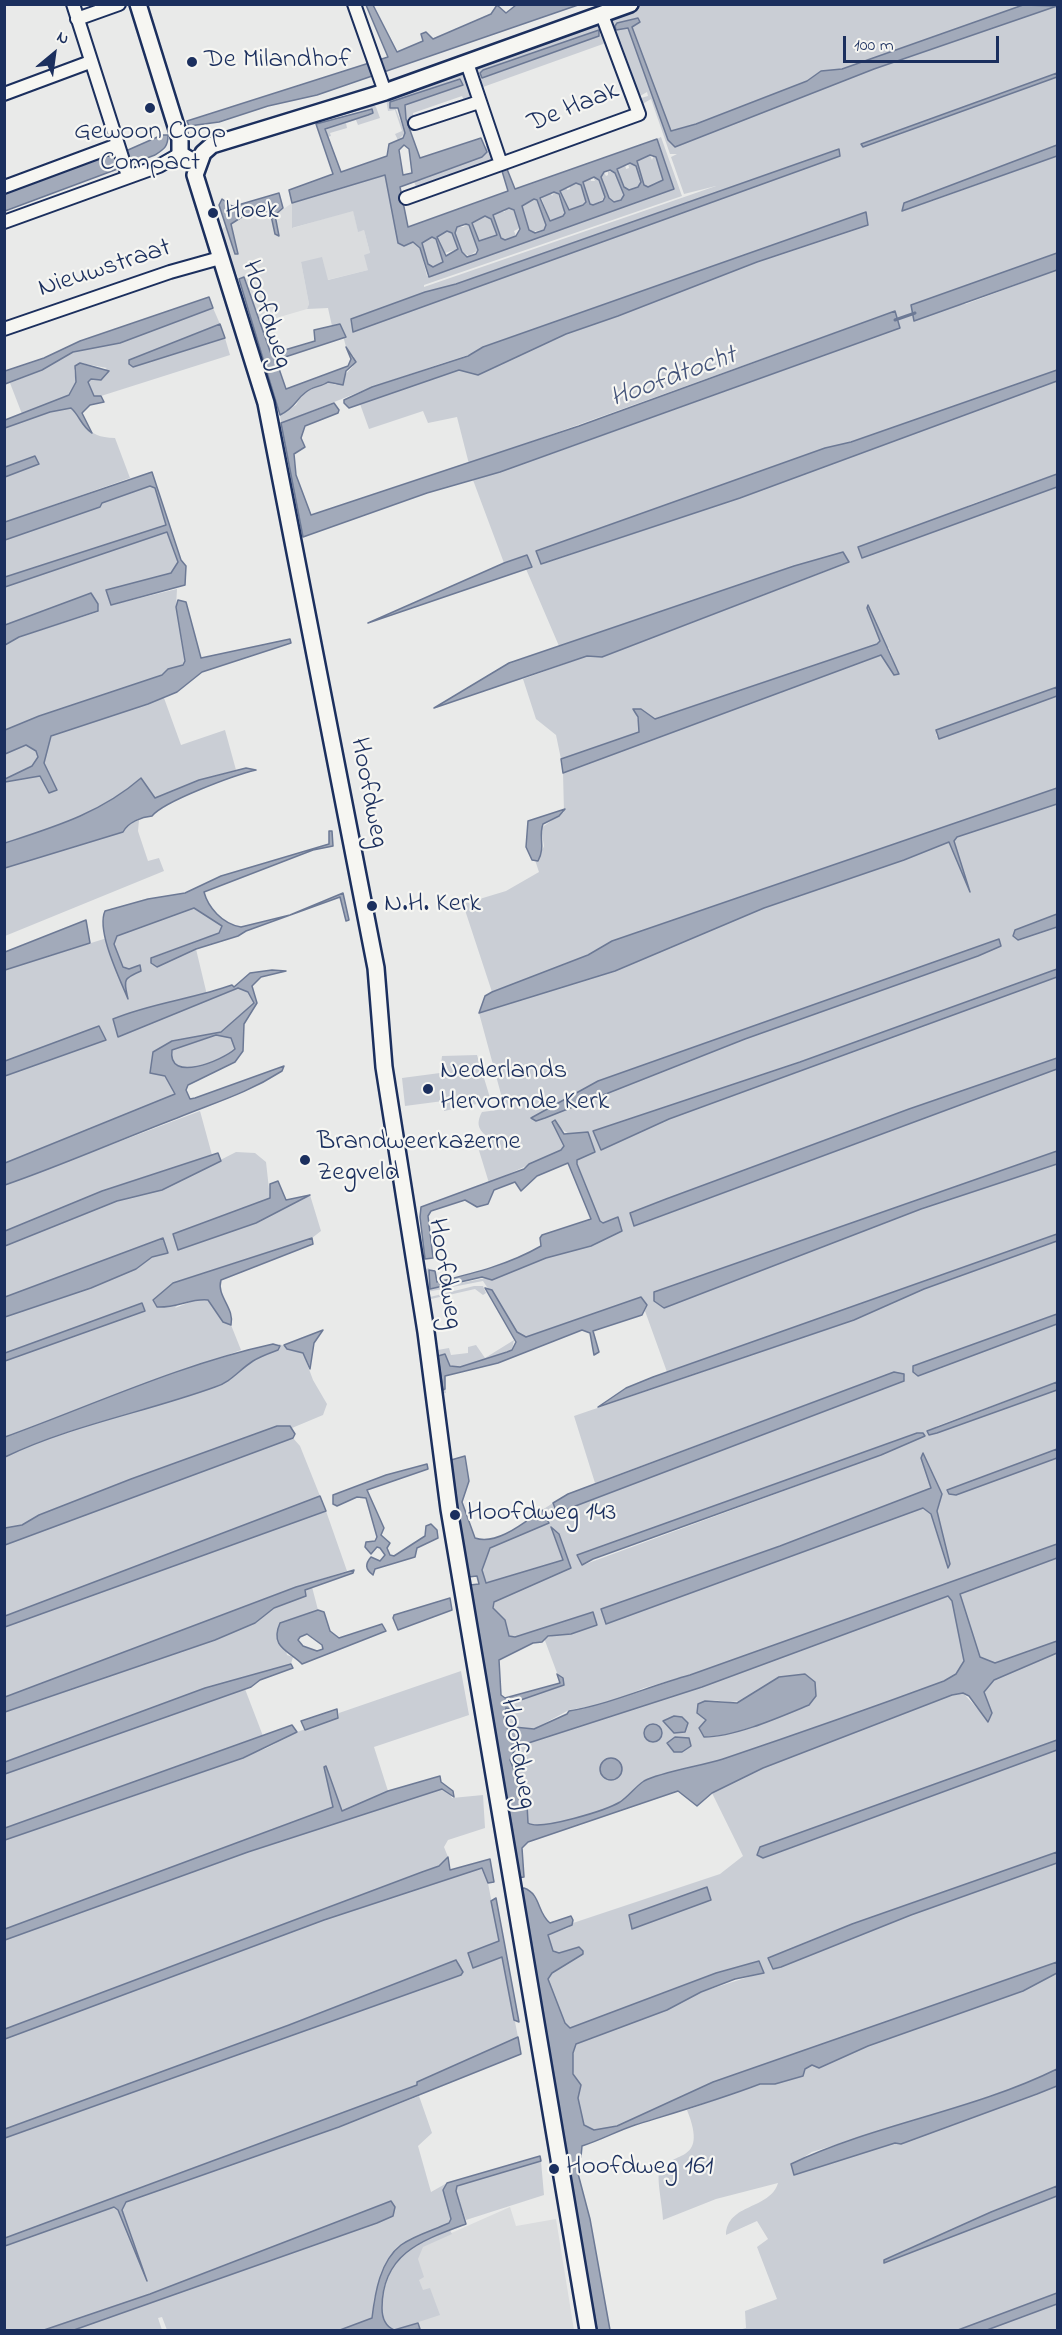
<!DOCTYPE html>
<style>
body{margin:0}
#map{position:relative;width:1062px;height:2335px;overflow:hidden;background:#e9eae9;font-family:"Indie Flower",sans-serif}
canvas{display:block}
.frame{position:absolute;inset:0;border:6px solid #1b2f5e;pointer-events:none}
.north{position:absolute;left:24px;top:24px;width:60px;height:60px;-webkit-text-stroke:4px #f6f6f2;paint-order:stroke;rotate:29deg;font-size:16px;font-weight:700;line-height:24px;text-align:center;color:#1b2f5e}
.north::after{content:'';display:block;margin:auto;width:21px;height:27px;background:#1b2f5e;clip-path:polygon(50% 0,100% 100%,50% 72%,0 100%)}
.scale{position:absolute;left:843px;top:36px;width:156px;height:27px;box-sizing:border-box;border:3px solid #1b2f5e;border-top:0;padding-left:8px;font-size:18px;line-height:21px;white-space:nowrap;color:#1b2f5e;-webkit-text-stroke:4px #f6f6f2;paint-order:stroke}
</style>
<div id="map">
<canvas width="1062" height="2335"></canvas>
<div class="frame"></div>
<div class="north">N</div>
<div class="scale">100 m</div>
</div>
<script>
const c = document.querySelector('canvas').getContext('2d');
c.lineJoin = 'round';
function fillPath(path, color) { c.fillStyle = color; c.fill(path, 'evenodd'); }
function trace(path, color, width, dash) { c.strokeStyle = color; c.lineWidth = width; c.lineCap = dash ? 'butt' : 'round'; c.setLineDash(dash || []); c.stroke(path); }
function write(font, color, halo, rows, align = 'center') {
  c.font = font + ' "Indie Flower",sans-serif'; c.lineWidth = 4.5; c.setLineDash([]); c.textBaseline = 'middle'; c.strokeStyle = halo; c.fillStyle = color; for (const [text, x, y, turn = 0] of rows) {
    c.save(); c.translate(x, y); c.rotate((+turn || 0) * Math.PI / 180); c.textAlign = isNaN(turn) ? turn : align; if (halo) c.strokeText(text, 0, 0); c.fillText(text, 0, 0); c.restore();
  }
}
fillPath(new Path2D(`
 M 292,203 L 293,228 L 353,210 L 358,231 L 364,230 L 370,253 L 368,270 L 327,280 L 301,262 L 309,304 L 307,309 L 259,323 L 244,278 L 239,279 L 218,231 L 245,215 L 268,210 L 276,235 L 279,235 L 275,215 Z
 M 510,2207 L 516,2226 L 556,2219 L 574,2330 L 362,2330 L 404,2254 Z`), '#dadcde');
fillPath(new Path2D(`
 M 645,4 L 1023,5 L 842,69 L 821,71 L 807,81 L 696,124 L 670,131 L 632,27 L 636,18 L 617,23 L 628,28 L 668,140 L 675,147 L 874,69 L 1057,6 L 1057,73 L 861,144 L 863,147 L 1057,77 L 1057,145 L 904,203 L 932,201 L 1057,156 L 1057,253 L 912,305 L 911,309 L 966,304 L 1057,270 L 1057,370 L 851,442 L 825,448 L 537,551 L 542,564 L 740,498 L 1057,381 L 1057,474 L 972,504 L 862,558 L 1057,487 L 1057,687 L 937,730 L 936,735 L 939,738 L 1057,696 L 1057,788 L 612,941 L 588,955 L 492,992 L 463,904 L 506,891 L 539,872 L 535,860 L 538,860 L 544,846 L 541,828 L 564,812 L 563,773 L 881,655 L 894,675 L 898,674 L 889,648 L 886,647 L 867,608 L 880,641 L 877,644 L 654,719 L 641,709 L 634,709 L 640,726 L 639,732 L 561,759 L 556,735 L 536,719 L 523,679 L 587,656 L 602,657 L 848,563 L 843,552 L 794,566 L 559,646 L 526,569 L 532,567 L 526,555 L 504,563 L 473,480 L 554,453 L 900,328 L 895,311 L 469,464 L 457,417 L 428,423 L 423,411 L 369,429 L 360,404 L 459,370 L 478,375 L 566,334 L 618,316 L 757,262 L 440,364 L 372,387 L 281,423 L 280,415 L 296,405 L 303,393 L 328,382 L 336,385 L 353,366 L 354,357 L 346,347 L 340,324 L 332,326 L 328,308 L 307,309 L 309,304 L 301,262 L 322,257 L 328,280 L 368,270 L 364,255 L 370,253 L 364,230 L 358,232 L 353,211 L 292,228 L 292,203 L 385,175 L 398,237 L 408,245 L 413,242 L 420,248 L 427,276 L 433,276 L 674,187 L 657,139 L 661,137 L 682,196 L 424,285 L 424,287 L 716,186 L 684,194 L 671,157 L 677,154 L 670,154 L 651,99 L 639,106 L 641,98 L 648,96 L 647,92 L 640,96 L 621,43 L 617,44 L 611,25 L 615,15 ZM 840,156 L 353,332 L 351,319 L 425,292 L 456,284 Z
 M 596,23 L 602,26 L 608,41 L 603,44 L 483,87 L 481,83 L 476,84 L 475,68 L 478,65 ZM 599,30 L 601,35 L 596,37 L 483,78 L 482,71 Z
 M 459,73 C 471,77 475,95 465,103 L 462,96 L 413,113 L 415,130 L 411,131 L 406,119 L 406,103 L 463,85 C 433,85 421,92 395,107 L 405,133 L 398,140 L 395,134 L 402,131 L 395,110 L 388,111 L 386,99 Z
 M 370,102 L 376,107 L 380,118 L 358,125 L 356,120 L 346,123 L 347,128 L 330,133 L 331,136 L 327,137 L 326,127 L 373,113 L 370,108 L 262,137 Z
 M 490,144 L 493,159 L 490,164 L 417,190 L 414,181 L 482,157 L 486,146 Z
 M 650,155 L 652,160 L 654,155 L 656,157 L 663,180 L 648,187 L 644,185 L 637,161 Z
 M 628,163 L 636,166 L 641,182 L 638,187 L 629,190 L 624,187 L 617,171 L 619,166 L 625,164 L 626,169 L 629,168 Z
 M 608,171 L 615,173 L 624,195 L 621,200 L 614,202 L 609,198 L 601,177 L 604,172 L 606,176 L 608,175 Z
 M 593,177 L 599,179 L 605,198 L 593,205 L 590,204 L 582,183 L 590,178 L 591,181 L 595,181 Z
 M 576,183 L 581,185 L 586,202 L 583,205 L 569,210 L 560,191 L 566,187 L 567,190 L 570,189 L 569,185 Z
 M 554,192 L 557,192 L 565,213 L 563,216 L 550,221 L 541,197 L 551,193 L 552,196 Z
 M 534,199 L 537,200 L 546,225 L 544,230 L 535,231 L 535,233 L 529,230 L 522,206 Z
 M 509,208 L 514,210 L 520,228 L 514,231 L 516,236 L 505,240 L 501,237 L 493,215 L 501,211 L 505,212 L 504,209 Z
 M 485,216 L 492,219 L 497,235 L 479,242 L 472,224 Z
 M 466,224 L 469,225 L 478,250 L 469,256 L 462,252 L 455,233 L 457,227 L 464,227 Z
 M 445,231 L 452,233 L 458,249 L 445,253 L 445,256 L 437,238 Z
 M 432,237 L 436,239 L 443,262 L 433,268 L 428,264 L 422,243 Z
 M 213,308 L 220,324 L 130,360 L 225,338 L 230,355 L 101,396 L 94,396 L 88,382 L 107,368 L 80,363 L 74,370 L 76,382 L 69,396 L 22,414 L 10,383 L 42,370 L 73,352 L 120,343 Z
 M 71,408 C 89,423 83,437 115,438 L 130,478 L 5,522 L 4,477 L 39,464 L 35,456 L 5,467 L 5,428 L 50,412 Z
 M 150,486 L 155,488 L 166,525 L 5,577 L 4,540 L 100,507 L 102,503 Z
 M 167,532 L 178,562 L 171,573 L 106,590 L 111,605 L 177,589 L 176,607 L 185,661 L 183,665 L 169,669 L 162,675 L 39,716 L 5,730 L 5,645 L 19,637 L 98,612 L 99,608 L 91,593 L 5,625 L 5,587 Z
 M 164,698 L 181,745 L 225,730 L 236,770 L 199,780 L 155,798 L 140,778 C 99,814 56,826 5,843 L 5,782 L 40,776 L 51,736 Z
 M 26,745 L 36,751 L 38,757 L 32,766 L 5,779 L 5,754 Z
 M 1057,804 L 1057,914 L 1015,930 L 1018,940 L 1057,927 L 1057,969 L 800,1062 L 593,1132 L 601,1149 L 669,1119 L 1057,977 L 1057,1058 L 909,1109 L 630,1213 L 635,1226 L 1057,1069 L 1057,1151 L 654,1292 L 654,1301 L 664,1308 L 921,1209 L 1057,1164 L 1057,1234 L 667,1372 L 645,1311 L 647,1305 L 641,1297 L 526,1337 L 517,1332 L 483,1281 L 427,1292 L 426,1269 L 429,1268 L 430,1289 L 486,1278 L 603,1223 L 600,1221 L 576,1160 L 595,1152 C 579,1139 567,1134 552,1122 L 564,1146 L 561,1150 L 489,1183 L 477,1144 L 492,1139 C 479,1132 475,1125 482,1112 L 505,1109 L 479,1013 L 615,971 L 764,908 L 904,860 L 949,842 L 967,884 L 954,841 L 957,837 ZM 999,939 L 978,956 L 745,1039 L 536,1121 L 599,1081 Z
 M 139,820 L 138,831 L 148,861 L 159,858 L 164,871 L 5,936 L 5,868 L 123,832 L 126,825 Z
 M 194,908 L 222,926 L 219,933 L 152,957 L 151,962 L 157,967 L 196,949 L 207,995 L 161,1004 L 114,1019 L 118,1036 L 239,988 L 248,992 L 254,1003 L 221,1032 L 172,1042 L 157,1073 C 167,1076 174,1083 175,1094 L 5,1163 L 5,1076 L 106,1040 L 99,1026 L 5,1061 L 5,970 L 107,938 L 112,959 L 127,995 C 125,977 124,979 141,971 L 140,965 L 129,969 L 123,967 L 114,944 L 117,936 Z
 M 217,1035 L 231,1038 L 235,1049 C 223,1060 169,1084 172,1050 Z
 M 477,1055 L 491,1101 L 444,1111 L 443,1101 L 405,1106 L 402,1078 L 440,1073 L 442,1056 Z
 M 200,1111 L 212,1155 L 102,1191 L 5,1231 L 5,1185 Z
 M 236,1152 L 255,1153 L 266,1162 L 270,1198 L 252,1206 L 178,1250 L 256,1223 L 310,1195 L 321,1231 L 312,1238 L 206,1272 L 175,1308 L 198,1299 L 208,1300 L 223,1322 L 231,1325 L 241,1350 L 5,1437 L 5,1361 L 145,1310 L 142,1303 L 5,1353 L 5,1317 L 91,1288 L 136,1269 L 152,1257 L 167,1253 L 163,1238 L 5,1297 L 5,1246 L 117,1201 L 162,1190 Z
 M 1057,1241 L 1057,1314 L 913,1366 L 918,1376 L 1057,1324 L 1057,1382 L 937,1426 L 929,1435 L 1057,1390 L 1057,1449 L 947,1490 L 956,1495 L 1057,1458 L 1057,1544 L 690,1675 L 644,1688 L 606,1704 L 569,1710 L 534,1729 L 514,1727 L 508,1730 C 504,1719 502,1711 512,1703 L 559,1687 L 563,1678 L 557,1673 L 544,1638 L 597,1625 L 593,1612 L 555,1627 L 512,1638 L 509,1636 L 505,1620 L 493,1608 L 494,1602 L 571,1568 L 551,1529 L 563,1560 L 486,1583 L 482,1570 L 490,1548 L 549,1523 L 542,1510 L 553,1503 L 557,1512 L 904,1381 L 905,1377 L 894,1372 L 595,1483 L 574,1416 L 854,1320 L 924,1289 ZM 917,1433 L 923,1433 L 924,1436 L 881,1455 L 583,1565 L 578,1555 ZM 921,1458 L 942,1494 L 937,1511 L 950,1564 L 947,1567 L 931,1514 L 923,1508 L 606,1623 L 602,1609 L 780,1546 L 931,1488 Z
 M 474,1286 L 483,1286 L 486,1293 L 483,1295 L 475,1289 L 431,1299 L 430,1297 Z
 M 514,1340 L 512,1350 L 507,1352 L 460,1367 L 453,1367 L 438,1356 L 446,1393 L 440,1394 L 432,1351 L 449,1348 L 451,1355 L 468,1353 L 468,1347 L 476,1345 L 485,1358 Z
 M 279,1344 L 303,1353 L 313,1380 L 327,1404 L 323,1415 L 292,1428 L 290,1426 L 277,1426 L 131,1479 L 40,1515 L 22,1525 L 5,1528 L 4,1457 C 72,1425 146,1412 215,1387 C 231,1382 239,1370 253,1361 C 261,1356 270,1353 278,1350 Z
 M 293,1438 L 300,1446 L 320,1496 L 5,1616 L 5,1545 Z
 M 326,1511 L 347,1571 L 296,1587 L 5,1697 L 4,1627 Z
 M 1057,1558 L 1057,1641 L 994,1663 L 980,1657 L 959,1594 Z
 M 312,1587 L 318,1610 L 280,1623 L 287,1655 L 293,1657 L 291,1664 L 205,1688 L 5,1762 L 5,1712 L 215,1640 L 274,1608 L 306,1595 L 305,1590 Z
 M 948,1596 L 952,1600 L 964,1661 L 956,1674 L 944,1681 C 871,1708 797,1734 723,1759 C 701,1766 661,1772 644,1781 C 635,1786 629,1796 620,1802 C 607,1810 540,1831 528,1824 L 527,1804 L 510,1760 L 516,1747 L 702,1687 ZM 759,1689 L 780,1717 L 714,1737 L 704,1737 L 706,1720 L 698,1704 C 725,1693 728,1714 759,1689 Z
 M 1057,1653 L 1057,1740 L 774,1842 L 764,1858 L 1057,1750 L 1057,1852 L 852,1924 L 768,1958 L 773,1969 L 911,1915 L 1057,1863 L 1057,1962 L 713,2082 L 617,2126 L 594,2130 L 584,2125 L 578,2098 L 581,2085 C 570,2075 571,2057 576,2044 L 667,2010 L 701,1992 L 764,1972 L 759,1961 L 716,1973 L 570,2028 L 565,2023 L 548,1979 L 552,1973 L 582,1954 L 579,1948 L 559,1953 L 552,1951 L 548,1935 L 568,1928 L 573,1923 L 720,1874 L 743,1856 L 712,1793 L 763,1768 L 952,1695 L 963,1693 L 989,1721 L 992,1713 L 984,1692 L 994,1680 ZM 707,1887 L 711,1901 L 629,1915 Z
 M 461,1671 L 469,1715 L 374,1747 L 388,1791 L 342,1811 L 326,1766 L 324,1767 L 333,1807 L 5,1929 L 5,1840 L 181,1780 L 267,1748 L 297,1732 L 338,1718 L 339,1713 Z
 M 245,1689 L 263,1736 L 5,1828 L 4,1774 Z
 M 442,1789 L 449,1792 L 452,1798 L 483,1795 L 485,1828 L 448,1840 L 444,1847 L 448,1857 L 439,1866 L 5,2029 L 5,1940 L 248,1852 Z
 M 482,1868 L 488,1883 L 499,1941 L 468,1953 L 502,1956 L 518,2037 L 417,2082 L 418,2085 L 5,2238 L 5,2138 L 461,1975 L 458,1961 L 456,1960 L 289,2025 L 5,2129 L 5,2039 L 324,1920 Z
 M 1057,1973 L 1057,2069 L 1034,2081 L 929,2117 L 812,2152 L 804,2157 L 896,2143 L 901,2144 L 1057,2086 L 1057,2186 L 991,2212 L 884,2262 L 1057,2196 L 1057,2293 L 958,2330 L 739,2330 L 746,2328 L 745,2311 L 777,2299 L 757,2247 L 768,2239 L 757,2221 L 726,2235 C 727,2203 770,2210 778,2183 L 716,2199 L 663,2220 C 663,2210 657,2181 659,2173 C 668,2149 710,2167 687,2110 L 760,2084 L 775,2084 L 812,2065 L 819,2067 L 868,2046 L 1023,1991 Z
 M 419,2096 L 432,2133 L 418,2146 L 431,2192 L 447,2183 L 443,2190 L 451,2219 L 449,2223 L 400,2246 L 374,2298 L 372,2318 L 340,2330 L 167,2330 L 162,2317 L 158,2318 L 162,2330 L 74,2330 L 377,2223 L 393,2216 L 391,2201 L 150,2294 L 44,2330 L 5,2330 L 4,2246 L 114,2207 L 118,2210 L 147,2280 L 122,2209 L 126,2202 L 339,2127 Z
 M 541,2161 L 544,2195 L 466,2220 L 456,2191 L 457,2186 Z
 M 450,2230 L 452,2234 L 423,2247 L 418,2259 L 424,2277 L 419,2280 L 423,2290 L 430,2288 L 440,2315 L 394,2330 C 368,2319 388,2266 404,2253 C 416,2242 435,2237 450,2230 Z
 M 1057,2304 L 1057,2330 L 987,2330 Z`), '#caced5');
const water = new Path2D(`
 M 366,5 L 373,5 L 397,52 L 423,41 L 421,34 L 426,32 L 433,39 L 491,14 L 497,5 L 506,13 L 516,5 L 578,5 L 317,95 L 268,106 L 219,122 L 189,126 L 187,121 L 388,57 Z
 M 1023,5 L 1057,6 L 874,69 L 675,147 L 668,140 L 628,28 L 616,30 L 615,26 L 617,23 L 638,18 L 640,22 L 632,27 L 671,131 L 696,124 L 807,81 L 821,71 L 842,69 Z
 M 599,30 L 599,36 L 482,78 L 480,73 L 483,70 Z
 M 1057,73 L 1057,77 L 863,147 L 861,144 Z
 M 460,79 L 463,85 L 405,105 L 406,119 L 420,158 L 481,138 L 487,152 L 482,157 L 400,187 L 408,227 L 508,191 L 502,171 L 507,169 L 515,189 L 657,139 L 674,189 L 429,277 L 420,248 L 413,242 L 404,246 L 398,243 L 385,175 L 292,203 L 289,190 L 333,174 L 316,124 L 372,109 L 373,113 L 368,115 L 325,129 L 341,172 L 387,156 L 389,144 L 403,138 L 405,133 L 398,108 L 390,108 L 390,102 ZM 404,145 L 409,149 L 412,173 L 403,175 L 399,150 ZM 650,155 L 656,157 L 663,180 L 648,187 L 644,185 L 637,161 ZM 630,163 L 636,166 L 641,182 L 638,187 L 629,190 L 624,187 L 617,169 ZM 610,170 L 615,173 L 624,195 L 621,200 L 614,202 L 609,198 L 601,177 L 604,172 ZM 594,177 L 599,180 L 605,197 L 603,201 L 593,205 L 590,204 L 583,182 ZM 576,183 L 581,185 L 586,202 L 583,205 L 569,210 L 560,191 ZM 554,192 L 559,194 L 565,213 L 563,216 L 550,221 L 540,198 ZM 534,199 L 537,200 L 546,225 L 544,230 L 535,233 L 529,230 L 522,206 ZM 509,208 L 514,210 L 520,229 L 516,236 L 505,240 L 501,238 L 493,215 ZM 485,216 L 491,219 L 497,235 L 479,241 L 472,223 ZM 466,224 L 469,225 L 478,250 L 476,254 L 467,257 L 462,252 L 455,233 L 457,227 ZM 447,231 L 452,233 L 458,249 L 446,256 L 437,237 ZM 432,237 L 436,239 L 443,262 L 433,267 L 428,264 L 422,243 Z
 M 162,135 L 168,135 C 168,147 164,149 155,155 L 5,211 L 5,192 L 110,154 L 128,150 Z
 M 1057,145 L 1057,156 L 902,211 L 904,203 Z
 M 839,149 L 840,156 L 353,332 L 351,319 L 425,292 L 456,284 Z
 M 279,193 L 283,208 L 275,215 L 279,236 L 275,234 L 270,211 L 245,215 L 231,224 L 238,254 L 235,254 L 219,205 L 222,199 L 232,206 L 238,205 Z
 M 866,212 L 868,225 L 757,262 L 618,316 L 566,334 L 478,375 L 459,370 L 349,408 L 344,403 L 344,400 L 372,387 L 468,356 L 483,347 Z
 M 1057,253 L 1057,270 L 914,321 L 911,305 Z
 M 244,277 L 271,354 L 315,341 L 314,330 L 340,324 L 346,337 L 276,360 L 286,389 L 348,366 L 351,359 L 346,347 L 356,362 L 346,371 L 343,385 L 328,382 C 321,387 313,386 306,392 C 294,401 297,406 280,415 L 239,279 Z
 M 209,297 L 213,308 L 120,343 L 73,352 L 42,370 L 5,384 L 5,371 L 44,358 L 80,341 Z
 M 895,311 L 900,328 L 500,472 L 427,493 L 303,537 L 281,423 L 334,403 L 339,410 L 338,413 L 305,426 L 301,438 L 305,447 L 294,454 L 296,475 L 311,515 L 579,426 Z
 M 220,324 L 225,338 L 133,367 L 129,364 L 129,360 Z
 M 80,363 L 109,371 L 101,380 L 91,379 L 88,382 L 94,396 L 101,396 L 104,402 L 90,405 L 82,413 L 92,433 C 81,426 80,416 71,408 L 50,412 L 5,428 L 5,420 L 69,395 L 76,382 L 75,366 Z
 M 1057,370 L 1057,381 L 740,498 L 541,564 L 536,551 L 825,448 L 851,442 Z
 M 35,456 L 39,464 L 5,477 L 5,467 Z
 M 152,472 L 181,560 L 186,566 L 185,585 L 111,605 L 106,590 L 171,573 L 178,562 L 167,532 L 5,587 L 5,577 L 166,525 L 155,488 L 150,486 L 102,503 L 100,507 L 5,540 L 5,522 Z
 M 1057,474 L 1057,487 L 862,558 L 858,547 Z
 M 843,552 L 849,562 L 602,657 L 587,656 L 434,708 L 509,663 L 794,566 Z
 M 527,555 L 532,567 L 368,623 L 504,563 Z
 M 91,593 L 98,604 L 98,611 L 19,637 L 5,645 L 5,625 Z
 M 178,600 L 186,602 L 201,658 L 290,639 L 291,643 L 202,672 L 177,692 L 148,704 L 51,736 L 44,763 L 57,790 L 49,793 L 40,776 L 5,782 L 5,779 L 32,766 L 38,757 L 36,751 L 26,745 L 5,754 L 5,730 L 39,716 L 162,675 L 168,669 L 183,665 L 185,661 L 176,607 Z
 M 868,605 L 899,674 L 894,675 L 881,655 L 563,773 L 561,759 L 639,732 L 638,717 L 633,709 L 641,709 L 655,719 L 877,644 L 880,641 L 867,608 Z
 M 1057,687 L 1057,696 L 939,739 L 936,730 Z
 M 246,768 L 256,770 C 235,775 164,801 152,816 C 142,817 128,822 123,832 L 5,868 L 5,843 C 54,827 101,813 141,778 L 155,798 L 199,780 Z
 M 1057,788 L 1057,804 L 957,837 L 954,841 L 970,892 L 949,842 L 904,860 L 764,908 L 615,971 L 479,1013 L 485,996 L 492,992 L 588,955 L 612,941 Z
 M 565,809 L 559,816 L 543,824 C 538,837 546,846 538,861 L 532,860 L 526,847 L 528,821 Z
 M 329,831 L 332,831 L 333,846 L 313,850 L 204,892 C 208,907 222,924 241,927 L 290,915 L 343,893 L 349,920 L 346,921 L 340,897 L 246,931 L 238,936 L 196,949 L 157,967 L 151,963 L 151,958 L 219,933 L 222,926 L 194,908 L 117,936 L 114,944 L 123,967 L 129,969 L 140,965 L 141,971 C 122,979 124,980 128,999 C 120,979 96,931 105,911 L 148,899 L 185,893 L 221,876 L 329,844 Z
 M 1057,914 L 1057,927 L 1018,940 L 1013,936 L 1015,930 Z
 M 86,920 L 90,943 L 5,970 L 5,952 Z
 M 999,939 L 1001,946 L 978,956 L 745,1039 L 545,1118 L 536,1121 L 531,1118 L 598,1081 Z
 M 1057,969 L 1057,977 L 669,1119 L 601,1150 L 593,1131 L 800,1062 Z
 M 272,970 L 286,971 L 261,977 L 252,986 L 257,1003 L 244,1024 L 243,1051 L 235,1062 L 188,1085 L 186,1090 L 190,1099 L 195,1098 L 284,1066 L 282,1071 C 246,1094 216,1102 177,1118 C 119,1140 63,1165 5,1185 L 5,1163 L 175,1094 L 165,1076 L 150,1073 L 153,1052 L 172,1041 L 221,1032 L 254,1003 L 248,992 L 238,988 L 118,1037 L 113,1019 C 151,1003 193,999 232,985 L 234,987 L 250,973 ZM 216,1035 L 231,1038 L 235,1049 C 223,1060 167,1084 172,1050 Z
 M 99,1026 L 106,1040 L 5,1076 L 5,1061 Z
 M 1057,1058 L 1057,1069 L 634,1226 L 630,1213 L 666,1199 L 909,1109 Z
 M 555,1120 L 564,1134 L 588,1132 L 595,1152 L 577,1160 L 577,1164 L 600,1221 L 603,1223 L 618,1217 L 622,1231 L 591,1246 L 546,1258 L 492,1280 L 482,1277 L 430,1289 L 429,1270 L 435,1271 L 437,1282 C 474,1273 508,1265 541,1246 L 540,1238 L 542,1235 L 591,1219 L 568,1163 L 537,1176 L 521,1191 L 515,1182 L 494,1190 L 488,1204 L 477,1207 L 465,1200 L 431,1211 L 428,1216 L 433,1258 L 425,1259 L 420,1217 L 421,1207 L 524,1169 L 529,1164 L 561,1150 L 564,1146 L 552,1122 Z
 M 1057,1151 L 1057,1164 L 921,1209 L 664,1308 L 654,1301 L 654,1292 Z
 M 218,1153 L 221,1161 L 162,1190 L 117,1201 L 5,1246 L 5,1231 L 102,1191 Z
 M 278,1181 L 286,1200 L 310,1195 L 256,1223 L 178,1250 L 173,1234 L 270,1198 L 270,1184 Z
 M 1057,1234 L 1057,1241 L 924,1289 L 854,1320 L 598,1407 L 626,1388 L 653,1377 Z
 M 163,1238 L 168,1253 L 152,1257 L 136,1269 L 91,1288 L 5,1317 L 5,1297 Z
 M 312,1238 L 313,1244 L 221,1280 C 216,1296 235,1308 231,1325 L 223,1322 L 208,1300 C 191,1298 177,1308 157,1307 L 153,1300 L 173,1283 Z
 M 485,1288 L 492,1290 L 517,1332 L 526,1337 L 641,1297 L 647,1305 L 642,1315 L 593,1331 L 599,1352 L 594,1355 L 590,1333 L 582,1330 L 498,1363 L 445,1376 L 445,1389 L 443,1390 L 438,1356 L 445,1354 L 450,1366 L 460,1367 L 507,1352 L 512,1350 L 516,1342 Z
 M 142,1303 L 145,1311 L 5,1361 L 5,1353 Z
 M 1057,1314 L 1057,1324 L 918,1376 L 913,1372 L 913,1366 Z
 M 323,1330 L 314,1343 L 310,1369 L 303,1353 L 287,1349 L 284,1345 Z
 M 273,1344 L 280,1346 L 278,1350 C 270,1353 261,1356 253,1361 C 239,1370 231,1382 215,1387 C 146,1412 72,1425 5,1457 L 5,1437 C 93,1405 181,1364 273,1344 Z
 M 894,1372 L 904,1374 L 904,1381 L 557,1513 L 553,1503 L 568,1494 Z
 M 1057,1382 L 1057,1390 L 937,1433 L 929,1435 L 927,1431 Z
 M 277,1426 L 290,1426 L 295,1434 L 293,1438 L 5,1545 L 5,1528 L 22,1525 L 39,1515 L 131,1479 Z
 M 917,1433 L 923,1433 L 925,1436 L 881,1455 L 593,1559 L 582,1565 L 577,1555 Z
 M 1057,1449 L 1057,1458 L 956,1495 L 949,1494 L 947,1490 Z
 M 923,1453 L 942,1494 L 937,1511 L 950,1564 L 948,1568 L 931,1514 L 923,1508 L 606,1624 L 601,1609 L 780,1546 L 931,1488 L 921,1458 Z
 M 465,1456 L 469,1481 L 462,1502 L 475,1538 C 497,1546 526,1521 542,1510 L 549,1523 L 490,1548 L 482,1570 L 486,1583 L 563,1560 L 551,1527 L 559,1534 L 571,1568 L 494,1602 L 493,1608 L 505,1620 L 509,1636 L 515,1637 L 593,1612 L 597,1625 L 571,1634 L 548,1636 L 542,1642 L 533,1643 L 499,1660 L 501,1695 L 505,1698 L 560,1683 L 557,1674 L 563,1678 L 564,1685 L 512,1703 L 511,1709 L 506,1708 L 504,1718 L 508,1730 L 514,1727 L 534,1729 L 567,1714 L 569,1711 C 611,1704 649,1686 690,1675 L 1057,1544 L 1057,1558 L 960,1594 L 980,1657 L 995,1663 L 1057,1641 L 1057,1653 L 994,1680 L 984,1692 L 992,1713 L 988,1722 L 969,1696 L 963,1693 L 952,1695 L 763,1768 L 712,1793 L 697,1806 L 678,1791 L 528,1842 L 522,1848 L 524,1877 L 518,1878 L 470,1585 L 479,1584 L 477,1576 L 468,1577 L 451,1460 ZM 948,1596 L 952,1601 L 964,1661 L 956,1674 L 944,1681 C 871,1708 797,1734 723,1759 C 701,1766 661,1772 644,1781 C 635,1787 629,1796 620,1802 C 607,1810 540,1831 528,1823 L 527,1804 L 510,1760 L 516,1747 L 702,1687 Z
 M 427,1464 L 428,1469 L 367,1490 L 384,1528 L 381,1535 L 390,1543 L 387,1548 L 390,1555 L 394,1556 L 425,1536 L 426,1526 L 431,1524 L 437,1530 L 438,1538 L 417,1548 L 415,1557 L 375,1569 L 373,1575 C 365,1569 365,1564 371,1557 L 380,1561 L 385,1555 L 380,1548 L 377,1547 L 371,1554 L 365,1547 L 366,1542 L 375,1541 L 377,1537 L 366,1498 L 357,1497 L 337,1506 L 333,1504 L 333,1495 L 386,1475 Z
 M 320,1496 L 326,1511 L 5,1627 L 5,1616 Z
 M 354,1570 L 353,1573 L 305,1590 L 306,1596 L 274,1608 L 255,1623 L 215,1640 L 5,1712 L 5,1697 L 296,1587 Z
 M 450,1598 L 452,1610 L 398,1630 L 393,1618 L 394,1615 Z
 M 318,1610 L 324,1612 L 330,1631 L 339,1638 L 382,1624 L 386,1631 L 302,1664 C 290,1651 269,1648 280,1623 ZM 307,1634 L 322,1645 L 323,1649 L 317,1651 L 303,1646 L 298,1640 L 300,1637 Z
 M 291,1664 L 293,1668 L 260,1680 L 251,1687 L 5,1774 L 5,1762 L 205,1688 Z
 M 805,1674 L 815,1682 L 816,1696 L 809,1705 C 780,1717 735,1737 704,1737 L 699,1728 L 706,1720 L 697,1713 L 698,1704 L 705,1701 L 737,1703 L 779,1677 Z
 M 337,1709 L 338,1718 L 305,1730 L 301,1721 Z
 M 674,1716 L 682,1717 L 688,1723 L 685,1732 L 674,1733 L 663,1721 Z
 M644 1733a9 9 0 1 1 18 0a9 9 0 1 1-18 0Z
 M 292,1725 L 297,1732 L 243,1758 L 5,1840 L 5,1828 Z
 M 675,1737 L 689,1738 L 691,1746 L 682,1752 L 674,1752 L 667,1743 Z
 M 1057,1740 L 1057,1750 L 763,1858 L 757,1855 L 760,1847 L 774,1842 Z
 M600 1769a11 11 0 1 1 22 0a11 11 0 1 1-22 0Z
 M 326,1766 L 342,1811 L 388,1791 L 440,1776 L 441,1782 L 453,1791 L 454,1797 L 442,1789 L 248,1852 L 5,1940 L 5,1929 L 333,1807 L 324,1767 Z
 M 1057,1852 L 1057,1863 L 911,1915 L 781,1967 L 773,1969 L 768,1958 L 852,1924 Z
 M 448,1857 L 450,1870 L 490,1859 L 494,1882 L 488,1883 L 482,1868 L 324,1920 L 5,2039 L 5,2029 L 422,1872 L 439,1866 Z
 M 707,1887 L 711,1900 L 632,1929 L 629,1915 Z
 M 524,1888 C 541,1894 537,1913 550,1923 L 571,1916 L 573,1920 L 572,1925 L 548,1935 L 553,1951 L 559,1953 L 579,1947 L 583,1951 L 583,1954 L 552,1973 L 548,1979 L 565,2023 L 570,2028 L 716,1973 L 759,1961 L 764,1973 L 735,1979 L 701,1992 L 667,2010 L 576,2044 L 573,2053 L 573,2074 L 581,2085 L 578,2098 L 584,2125 L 594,2130 L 617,2126 L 713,2082 L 1057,1962 L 1057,1973 L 1023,1991 L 868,2046 L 819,2068 L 812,2065 L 805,2069 L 803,2076 L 775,2084 L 760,2084 C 718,2100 677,2112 635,2125 C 617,2131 601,2140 582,2146 L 581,2157 L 576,2166 L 590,2219 L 610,2330 L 597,2330 L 520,1889 Z
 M 496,1898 L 519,2022 L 514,2020 L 502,1957 L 473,1968 L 468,1953 L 499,1941 L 491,1901 Z
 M 456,1960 L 463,1972 L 461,1975 L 5,2138 L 5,2129 L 289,2025 Z
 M 518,2037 L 521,2054 L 339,2127 L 126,2202 L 122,2210 L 147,2281 L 118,2210 L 114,2207 L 5,2246 L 5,2238 L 417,2085 L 417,2082 Z
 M 1057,2069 L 1057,2086 L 1037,2094 L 901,2144 L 895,2143 L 794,2175 L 791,2164 C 875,2124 972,2111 1057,2069 Z
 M 540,2156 L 541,2161 L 457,2186 L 456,2191 L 466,2224 C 423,2240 382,2253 382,2308 C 382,2317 385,2326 394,2330 L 418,2323 L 420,2329 L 413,2330 L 340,2330 L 372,2318 C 375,2293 380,2261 401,2245 C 415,2235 434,2230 449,2223 L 451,2219 L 443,2190 L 447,2183 Z
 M 1057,2186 L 1057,2196 L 884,2263 L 884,2260 L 991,2212 Z
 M 391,2201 L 395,2207 L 393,2216 L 377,2223 L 74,2330 L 44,2330 L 150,2294 Z
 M 1057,2293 L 1057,2304 L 987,2330 L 958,2330 Z`);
fillPath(water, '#a2aaba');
trace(water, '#6c7995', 1.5);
trace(new Path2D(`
 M 895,320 L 915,313`), '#6c7995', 3);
const minor = new Path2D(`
 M 73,4 L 128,176
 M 354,4 L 385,92
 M 77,19 L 119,4
 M 467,63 L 501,164 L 639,114 L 602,15
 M 4,94 L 90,62
 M 415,123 L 479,102
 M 4,187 L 117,145
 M 406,198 L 501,164
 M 4,222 L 159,166 L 180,154
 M 4,329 L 170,272 L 220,258`);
const tertiary = new Path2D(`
 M 138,4 L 180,139 L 180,154 L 197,164
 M 588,2330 L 449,1509 L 426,1332 L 384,1067 L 376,968 L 266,403 L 195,175 L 203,153 L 212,145 L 385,92 L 630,4`);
trace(minor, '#1b2f5e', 16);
trace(tertiary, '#1b2f5e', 20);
trace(minor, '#f6f6f2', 12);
trace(tertiary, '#f6f6f2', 15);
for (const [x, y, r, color] of [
 [192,62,6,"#1b2f5e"],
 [150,108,6,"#1b2f5e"],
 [213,213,6,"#1b2f5e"],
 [372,906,6,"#1b2f5e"],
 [428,1089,6,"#1b2f5e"],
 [305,1160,6,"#1b2f5e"],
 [455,1515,6,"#1b2f5e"],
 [554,2169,6,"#1b2f5e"]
]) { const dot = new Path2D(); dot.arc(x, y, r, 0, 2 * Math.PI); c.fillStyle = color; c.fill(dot); trace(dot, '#f6f6f2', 2); }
write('27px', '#1b2f5e', '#f6f6f2', [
 ["De Milandhof",204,62],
 ["Gewoon Coop",150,134,"center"],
 ["Compact",150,165,"center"],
 ["Hoek",225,213],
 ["N.H. Kerk",384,906],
 ["Nederlands",440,1073],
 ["Hervormde Kerk",440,1104],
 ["Brandweerkazerne",317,1144],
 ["Zegveld",317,1175],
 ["Hoofdweg 143",467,1515],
 ["Hoofdweg 161",566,2169]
], 'left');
write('27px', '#1b2f5e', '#f6f6f2', [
 ["De Haak",574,109,-22],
 ["Nieuwstraat",105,270,-18],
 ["Hoofdweg",265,315,72],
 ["Hoofdweg",367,793,79],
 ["Hoofdweg",443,1274,81],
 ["Hoofdweg",516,1754,80]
]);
write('italic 28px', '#44547a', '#f6f6f2', [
 ["Hoofdtocht",674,379,-20]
]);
</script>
